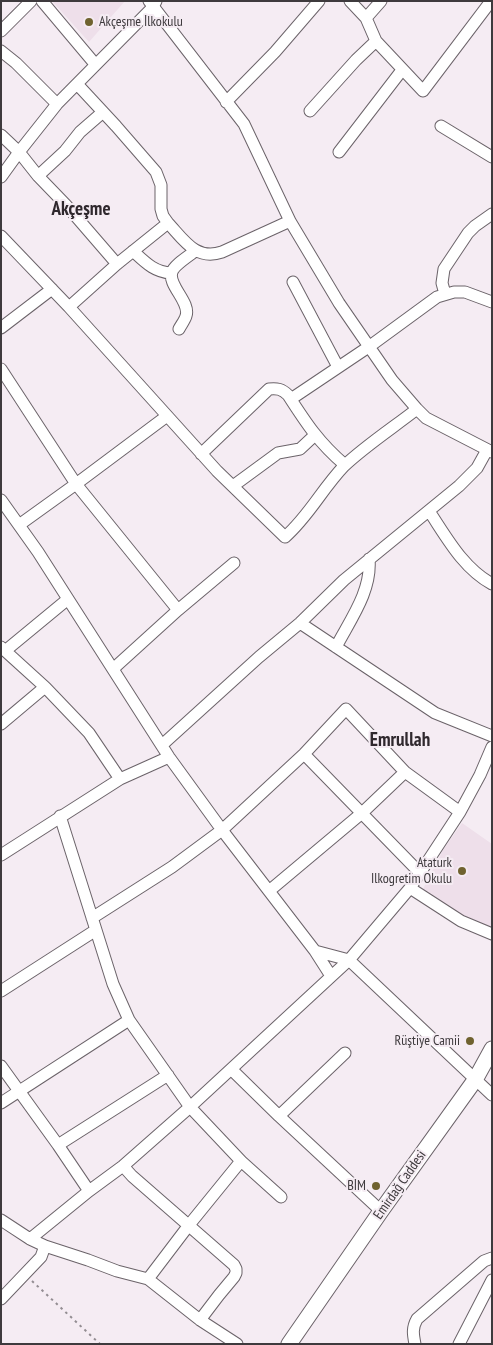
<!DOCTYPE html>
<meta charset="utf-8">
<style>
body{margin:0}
#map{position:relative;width:493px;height:1345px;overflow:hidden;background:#f5ecf3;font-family:"PT Sans Narrow",sans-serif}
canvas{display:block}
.frame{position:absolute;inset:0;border:2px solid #3e3a3d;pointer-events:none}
</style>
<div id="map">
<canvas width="493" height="1345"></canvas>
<div class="frame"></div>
</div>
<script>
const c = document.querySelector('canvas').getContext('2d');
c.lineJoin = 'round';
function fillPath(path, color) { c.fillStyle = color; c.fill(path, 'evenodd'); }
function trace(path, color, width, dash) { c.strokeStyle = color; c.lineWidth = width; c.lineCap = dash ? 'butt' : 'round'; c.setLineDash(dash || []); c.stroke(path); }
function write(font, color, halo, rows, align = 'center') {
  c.font = font + ' "PT Sans Narrow",sans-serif'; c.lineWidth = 4; c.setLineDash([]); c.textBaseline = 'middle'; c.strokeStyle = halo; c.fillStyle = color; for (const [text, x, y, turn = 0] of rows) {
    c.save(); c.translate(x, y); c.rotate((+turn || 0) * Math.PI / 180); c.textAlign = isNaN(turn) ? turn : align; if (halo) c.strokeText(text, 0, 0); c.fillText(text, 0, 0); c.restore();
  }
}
fillPath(new Path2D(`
 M 52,1 L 125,1 L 89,42 Z
 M 462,823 L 492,844 L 492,928 L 461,918 L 422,891 L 443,850 Z`), '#eedfea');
const minor = new Path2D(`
 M 42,1 L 95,64
 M 149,1 L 244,124 L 290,221 L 339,303 L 392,380 L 417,409 L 426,418 L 492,452
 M 350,1 L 366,18 L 376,41 L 423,91 L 491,1
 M 366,18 L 381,1
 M 1,31 L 31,1
 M 1,51 L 16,63 L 57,104
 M 226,102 L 275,52 L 319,1
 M 310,111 L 356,60 L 376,41
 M 441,126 L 492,157
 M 1,135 L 19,152 L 38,176 L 66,205 L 117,264
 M 339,152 L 402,70
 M 38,176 L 65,151 L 80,132 L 103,112
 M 1,177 L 19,152 L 57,104 L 153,7 L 156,1
 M 168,223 C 184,240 196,261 222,252 L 290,221
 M 1,236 L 69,307 L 217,471 L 285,537 C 309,516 322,489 344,466 C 365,446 394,427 417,409
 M 133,251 C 145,262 154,272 171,273
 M 293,282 L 338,367
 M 445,294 L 442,283 L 444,269 L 468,233 L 475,226 L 492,214
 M 69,307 L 117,264 L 168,223 L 163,216 L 161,209 L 161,185 L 156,172 L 116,126 L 77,84
 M 1,328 L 52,289
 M 179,329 C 181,325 185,320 186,316 C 191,302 167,285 172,272 C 174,265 189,256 195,251
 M 1,369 L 76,484 L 178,610
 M 291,399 L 370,346 L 437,297 L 454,292 L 465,292 L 492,302
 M 201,454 L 269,389 C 277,388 282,389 288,395 C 306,423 319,443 345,465
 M 233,486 L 278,453 L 300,449 L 315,435
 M 1,500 L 38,552 L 169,757 L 222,830 L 315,951 L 349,960 L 492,1095
 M 429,511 C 447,538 463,568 492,584
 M 19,525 L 76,484 L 167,416
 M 300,623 L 435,713 L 492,736
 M 1,647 L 45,687 L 89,733 L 120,779
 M 336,647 C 350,620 372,591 369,559
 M 5,651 L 68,599
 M 113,669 L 178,610 L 234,563
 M 1,724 L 45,687
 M 162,745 L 259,657 L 300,623 L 344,580 L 459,486 L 477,468 L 487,450
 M 304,754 L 420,873
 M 60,816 L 113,984 L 129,1020 L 190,1107 L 241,1161 L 189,1225 L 148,1279
 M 1,855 L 120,779 L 169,757
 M 410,888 L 461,921 L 492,934
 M 269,891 L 362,813 L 405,772
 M 92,918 L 172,867 L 222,830 L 304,754 L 346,709 L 405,772 L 460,812
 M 315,951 L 331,976
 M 1,991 L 96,930
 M 1,1066 L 58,1145 L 89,1191
 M 231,1069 L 279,1116 L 381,1211
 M 1,1103 L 129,1020
 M 279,1116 L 345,1053
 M 58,1145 L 168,1075
 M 241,1161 L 281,1197
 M 123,1166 L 132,1176 L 234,1265 L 236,1269 L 236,1273 L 234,1277 L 219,1295 L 200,1320
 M 1,1220 L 30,1239 L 45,1246 L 88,1260 L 117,1271 L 148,1279 L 200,1320 L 237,1344
 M 30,1239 L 89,1191 L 123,1166 L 190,1107 L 349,960 L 410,888 L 420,873 L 460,812 L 480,775 L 492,747
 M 1,1299 L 41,1257 L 45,1246
 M 415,1344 C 413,1334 412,1328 417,1319 L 484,1261 L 492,1258
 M 459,1344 L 492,1280`);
const major = new Path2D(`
 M 289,1344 L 381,1211 L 475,1080 L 492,1049`);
trace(minor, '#6b6369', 13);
trace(major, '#6b6369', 17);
trace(new Path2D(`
 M 32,1281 L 100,1344`), '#938d92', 2, [2.5, 4]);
trace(minor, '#fff', 11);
trace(major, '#fff', 15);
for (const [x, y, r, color] of [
 [89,22,5,"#6f622f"],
 [462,871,5,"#6f622f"],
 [470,1041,5,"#6f622f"],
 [376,1186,5,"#6f622f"]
]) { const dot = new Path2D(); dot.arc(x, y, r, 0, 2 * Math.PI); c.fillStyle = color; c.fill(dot); trace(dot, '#f5ecf3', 2); }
write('14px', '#3e3a3d', '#f5ecf3', [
 ["Akçeşme İlkokulu",99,22,"left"],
 ["Ataturk",452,863],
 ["Ilkogretim Okulu",452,879],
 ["Rüştiye Camii",460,1041],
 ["BİM",366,1186]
], 'right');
write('14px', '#3e3a3d', '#f5ecf3', [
 ["Emirdağ Caddesi",400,1185,-55]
]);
write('bold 19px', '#2f282d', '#f5ecf3', [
 ["Akçeşme",81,210],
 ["Emrullah",400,741]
]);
</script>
